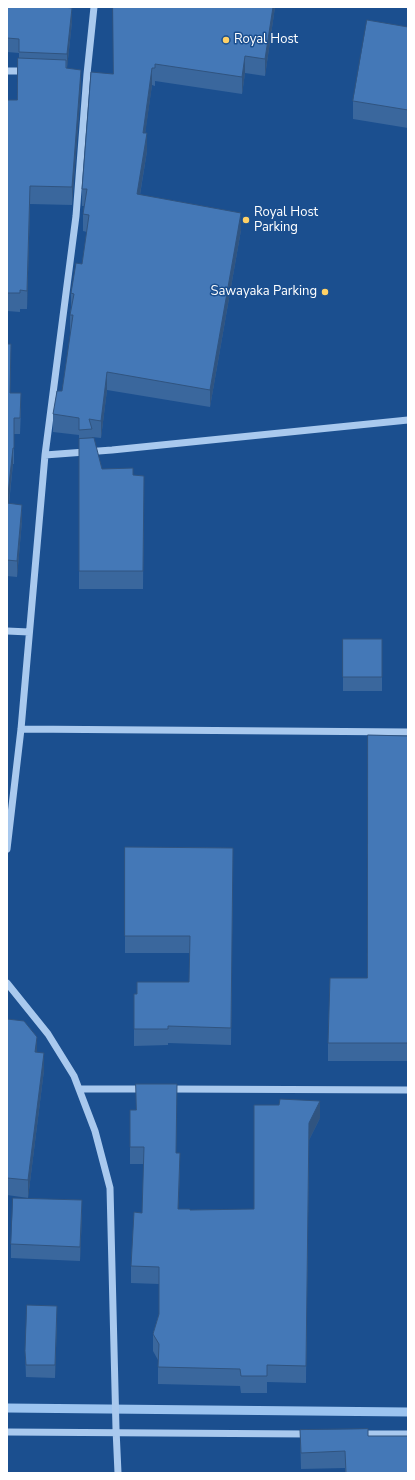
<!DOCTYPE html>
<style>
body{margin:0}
#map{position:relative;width:415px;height:1480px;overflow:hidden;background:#1b4f8f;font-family:"Nunito Sans",sans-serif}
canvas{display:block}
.frame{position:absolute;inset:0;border:8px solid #fff;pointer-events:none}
</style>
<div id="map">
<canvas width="415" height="1480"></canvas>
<div class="frame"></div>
</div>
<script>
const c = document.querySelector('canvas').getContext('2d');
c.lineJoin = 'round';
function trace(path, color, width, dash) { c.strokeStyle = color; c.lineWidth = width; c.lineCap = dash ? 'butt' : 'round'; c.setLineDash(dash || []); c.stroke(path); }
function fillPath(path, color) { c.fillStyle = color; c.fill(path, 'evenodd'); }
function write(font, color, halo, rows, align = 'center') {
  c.font = font + ' "Nunito Sans",sans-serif'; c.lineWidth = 3; c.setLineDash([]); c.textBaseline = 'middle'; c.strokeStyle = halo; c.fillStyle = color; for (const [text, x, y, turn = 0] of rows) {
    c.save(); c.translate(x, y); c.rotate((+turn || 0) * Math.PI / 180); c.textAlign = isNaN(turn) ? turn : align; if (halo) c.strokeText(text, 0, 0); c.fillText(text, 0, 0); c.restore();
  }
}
trace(new Path2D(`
 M 7,1408 L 408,1412`), '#9cc4f0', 9);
trace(new Path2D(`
 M 7,71 L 27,71
 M 45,455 L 112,450 L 408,420
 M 7,631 L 29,632
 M 21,729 L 408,732
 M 7,849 L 21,729 L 45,455 L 76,216 L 87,74 L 94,7
 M 7,983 L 48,1034 L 74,1076 L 95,1131 L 110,1188 L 116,1429 L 118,1473
 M 79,1089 L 146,1089
 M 168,1089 L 408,1090
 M 7,1432 L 308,1434
 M 360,1434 L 408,1434`), '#a9c9ee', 7);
fillPath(new Path2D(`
 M 7,7 L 72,22 L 67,68 L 81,88 L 72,205 L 30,204 L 27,309 L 20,309 L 20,312 L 7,311 L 7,100 L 17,100 L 19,58 L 19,53 L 7,52 Z
 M 113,7 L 275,7 L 265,76 L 245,73 L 242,94 L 155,81 L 155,86 L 152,85 L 145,133 L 147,151 L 140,195 L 241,230 L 210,407 L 107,390 L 101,438 L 92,437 L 102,469 L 133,475 L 144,476 L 143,589 L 79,589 L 79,435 L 53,432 L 53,414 L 62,391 L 71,332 L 70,332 L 70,315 L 71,308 L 71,293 L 82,264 L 87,232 L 83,231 L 83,214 L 84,206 L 82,206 L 82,189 L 113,74 Z
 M 408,27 L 408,128 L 353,119 L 353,101 Z
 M 7,344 L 10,393 L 21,409 L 20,434 L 14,434 L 14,464 L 13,464 L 9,504 L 22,521 L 17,577 L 7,576 Z
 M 343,639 L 382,639 L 382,691 L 343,691 Z
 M 408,736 L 408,1061 L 328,1061 L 328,1043 L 367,978 Z
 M 125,847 L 233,848 L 231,1045 L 168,1043 L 168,1045 L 134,1046 L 134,994 L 137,994 L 189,982 L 190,953 L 125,953 Z
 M 7,1019 L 37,1052 L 44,1070 L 28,1198 L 7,1195 Z
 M 130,1110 L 176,1153 L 180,1170 L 178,1209 L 190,1210 L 254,1209 L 320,1118 L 309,1140 L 306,1383 L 267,1382 L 267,1393 L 241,1393 L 240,1386 L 158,1384 L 158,1360 L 153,1351 L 153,1334 L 159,1314 L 159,1284 L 131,1283 L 131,1266 L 142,1213 L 144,1164 L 130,1164 Z
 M 82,1214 L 80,1261 L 11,1258 L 11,1244 Z
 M 57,1319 L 55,1378 L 26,1377 L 25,1351 Z
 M 300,1430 L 368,1436 L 408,1473 L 345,1473 L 345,1468 L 301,1469 Z`), '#3a679d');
fillPath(new Path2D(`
 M 273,7 L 275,7 L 265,76 L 265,59 Z
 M 72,8 L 72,22 L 67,68 L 67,54 Z
 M 245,56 L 245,73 L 242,94 L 242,77 Z
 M 152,68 L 152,85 L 143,150 L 143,133 Z
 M 81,70 L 81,88 L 72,205 L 72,187 Z
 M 147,133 L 147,151 L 137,212 L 137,194 Z
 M 30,186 L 30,204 L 27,309 L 27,291 Z
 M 241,213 L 241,230 L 210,407 L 210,390 Z
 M 107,372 L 107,390 L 101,438 L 101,421 Z
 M 13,448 L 13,464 L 7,519 L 7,503 Z
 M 22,505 L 22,521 L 17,577 L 17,561 Z
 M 8,622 L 8,638 L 7,647 L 7,631 Z
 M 37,1037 L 37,1054 L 35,1052 Z
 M 44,1053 L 44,1070 L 28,1198 L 28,1180 Z
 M 320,1101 L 320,1118 L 309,1140 L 306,1383 L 309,1123 Z
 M 180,1153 L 180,1170 L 178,1226 L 178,1209 Z
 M 82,1200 L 82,1214 L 80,1261 L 80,1247 Z
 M 57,1306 L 57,1319 L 55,1378 L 55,1365 Z`), '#305480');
const building = new Path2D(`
 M 7,7 L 64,7 L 72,8 L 67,54 L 19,52 L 19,39 L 7,38 Z
 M 113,7 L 273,7 L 265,59 L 245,56 L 242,77 L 155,64 L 155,68 L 152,68 L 143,133 L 147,133 L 137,194 L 241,213 L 210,390 L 107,372 L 101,421 L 89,419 L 92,429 L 79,430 L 79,418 L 53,414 L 57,391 L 62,391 L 73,315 L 70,315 L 74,294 L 71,293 L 76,263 L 82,264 L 89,215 L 83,214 L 87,189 L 82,189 L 91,72 L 113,74 Z
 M 367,20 L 408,27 L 408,110 L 353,101 Z
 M 18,58 L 66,60 L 66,68 L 81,70 L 72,187 L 30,186 L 27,291 L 20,290 L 20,293 L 7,293 L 7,100 L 17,100 Z
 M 7,344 L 11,344 L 10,393 L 21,393 L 20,418 L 14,418 L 14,448 L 13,448 L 7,503 L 22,505 L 17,561 L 7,560 Z
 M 94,438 L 102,469 L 133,468 L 133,475 L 144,476 L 143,571 L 79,571 L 79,439 Z
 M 7,622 L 8,622 L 7,631 Z
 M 343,639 L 382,639 L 382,677 L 343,677 Z
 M 368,735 L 408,736 L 408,1043 L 328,1043 L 330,978 L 367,978 Z
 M 125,847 L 233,848 L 231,1028 L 168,1026 L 168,1029 L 134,1029 L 134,994 L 137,994 L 137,982 L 189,982 L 190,936 L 125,936 Z
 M 7,1019 L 24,1021 L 37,1037 L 35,1052 L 44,1053 L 28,1180 L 7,1178 Z
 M 136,1084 L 177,1084 L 176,1153 L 180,1153 L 178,1209 L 190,1209 L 190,1210 L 254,1209 L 254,1105 L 279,1105 L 280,1099 L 320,1101 L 309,1123 L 306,1366 L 267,1365 L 267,1376 L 241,1376 L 240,1369 L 158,1367 L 159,1344 L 153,1334 L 159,1314 L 159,1267 L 131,1266 L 134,1212 L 142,1213 L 144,1147 L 130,1147 L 130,1110 L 136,1110 Z
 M 13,1198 L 82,1200 L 80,1247 L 11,1244 Z
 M 27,1305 L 57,1306 L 55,1365 L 26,1365 L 25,1351 Z
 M 368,1429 L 368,1436 L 408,1436 L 408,1473 L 346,1473 L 345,1451 L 301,1453 L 300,1430 Z`);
fillPath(building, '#4478b7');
trace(building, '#305480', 1);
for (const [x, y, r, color] of [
 [226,40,4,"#ffd166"],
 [246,220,4,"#ffd166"],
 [325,292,4,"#ffd166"]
]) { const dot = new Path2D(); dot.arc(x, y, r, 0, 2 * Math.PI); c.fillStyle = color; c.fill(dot); trace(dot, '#1b4f8f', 1.5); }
write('13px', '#fff', '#1b4f8f', [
 ["Royal Host",234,40],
 ["Royal Host",254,213],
 ["Parking",254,228],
 ["Sawayaka Parking",317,292,"right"]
], 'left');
</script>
